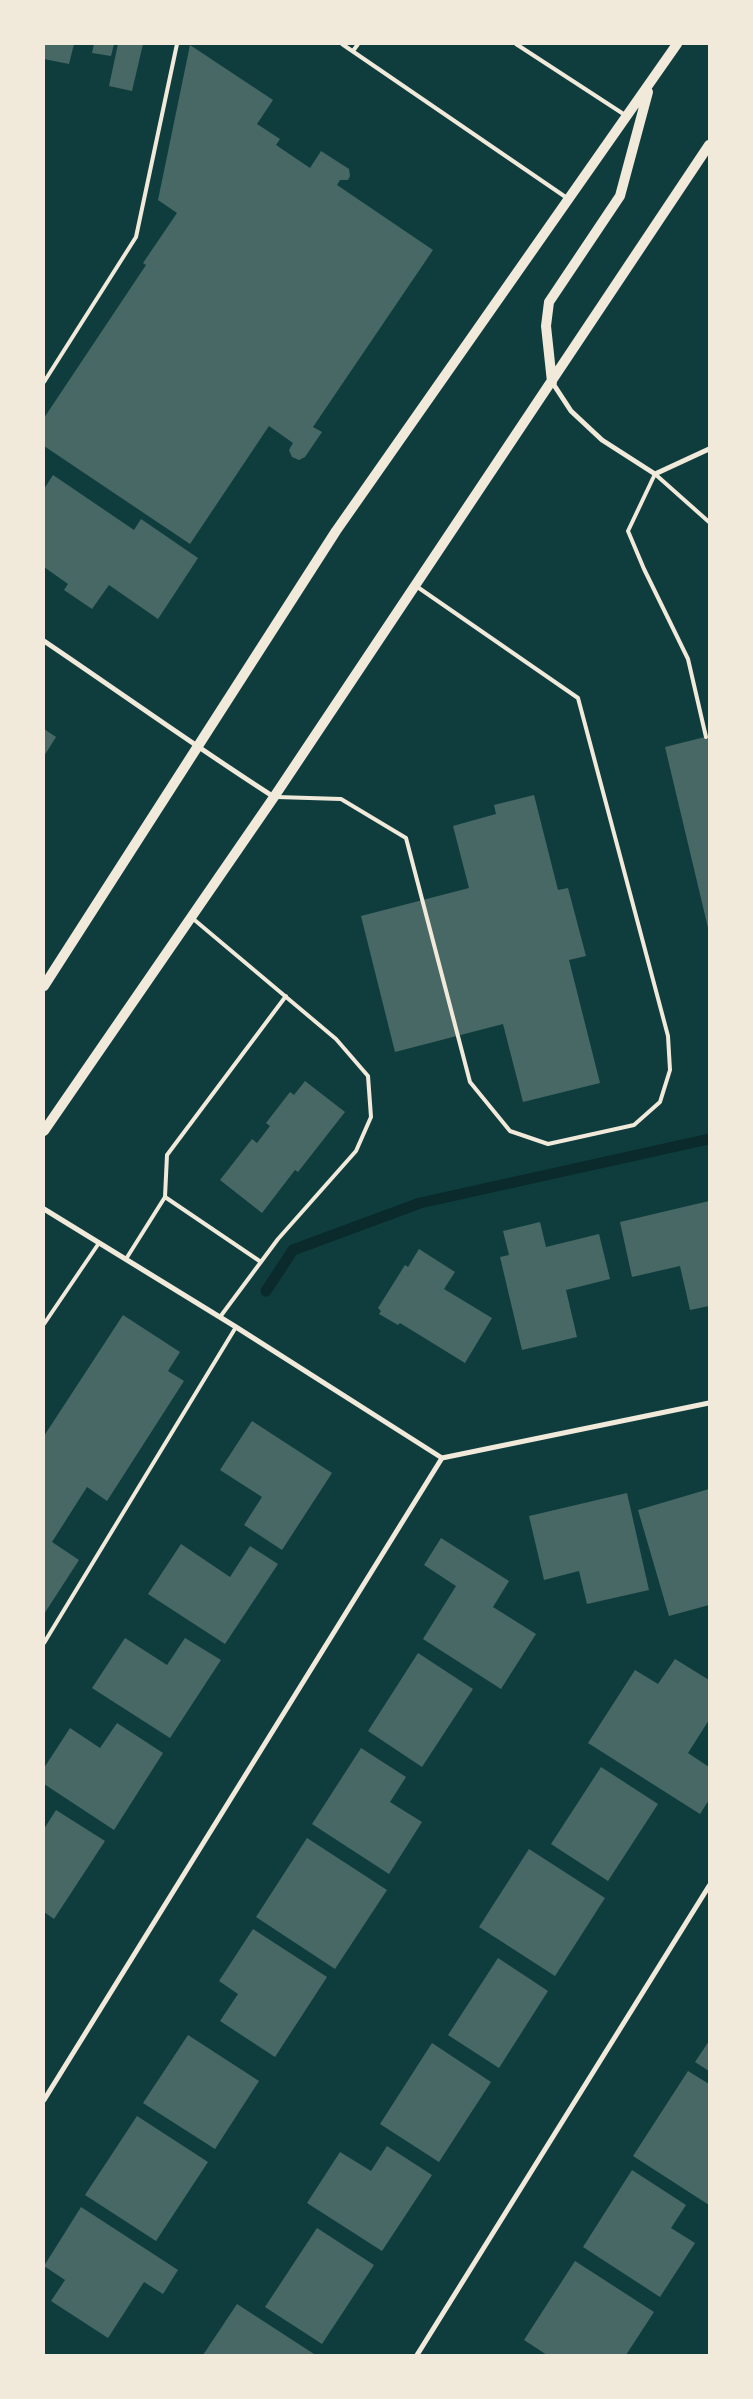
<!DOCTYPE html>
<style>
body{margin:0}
#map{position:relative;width:753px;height:2399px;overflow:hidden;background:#0f3d3e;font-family:"Libre Baskerville",serif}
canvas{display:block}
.frame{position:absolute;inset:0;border:45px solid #f1e9da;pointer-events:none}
</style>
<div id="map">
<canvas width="753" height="2399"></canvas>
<div class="frame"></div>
</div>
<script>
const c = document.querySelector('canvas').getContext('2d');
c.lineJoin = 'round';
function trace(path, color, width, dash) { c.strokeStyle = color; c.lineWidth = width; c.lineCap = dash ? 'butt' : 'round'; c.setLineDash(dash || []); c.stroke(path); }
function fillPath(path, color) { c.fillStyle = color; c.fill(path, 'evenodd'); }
trace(new Path2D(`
 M 266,1291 L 293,1250 L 420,1203 L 709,1139`), '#0a2a2b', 11);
fillPath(new Path2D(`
 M 44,44 L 74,44 L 69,64 L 44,59 Z
 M 94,44 L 114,44 L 111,56 L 92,53 Z
 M 118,44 L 143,44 L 132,91 L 109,86 Z
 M 190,45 L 273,100 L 257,124 L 280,139 L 276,145 L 310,168 L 321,151 L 349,169 L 350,176 L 348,180 L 340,180 L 337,185 L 433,250 L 313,427 L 322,432 L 305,457 L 299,460 L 292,457 L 289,450 L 293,443 L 269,426 L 190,544 L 44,446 L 44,418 L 146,265 L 143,263 L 177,213 L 158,200 Z
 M 53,475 L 134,530 L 141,519 L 198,558 L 158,619 L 109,585 L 92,609 L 64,590 L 68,584 L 44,567 L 44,489 Z
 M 44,729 L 56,737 L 44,756 Z
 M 709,736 L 709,932 L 665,747 Z
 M 534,795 L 558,890 L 568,888 L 586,956 L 569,960 L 600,1083 L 523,1102 L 503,1024 L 395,1052 L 361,916 L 469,888 L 453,826 L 496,814 L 494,805 Z
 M 305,1081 L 345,1112 L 298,1172 L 295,1170 L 262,1213 L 220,1180 L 252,1139 L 257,1143 L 270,1126 L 266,1123 L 290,1092 L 294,1095 Z
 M 709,1201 L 709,1306 L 690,1310 L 680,1266 L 632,1277 L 620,1222 Z
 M 540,1222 L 546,1247 L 599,1234 L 610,1279 L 566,1290 L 577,1337 L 522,1350 L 500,1257 L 509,1255 L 503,1231 Z
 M 419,1249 L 455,1272 L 444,1289 L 492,1318 L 465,1363 L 400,1323 L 398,1325 L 379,1314 L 381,1311 L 378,1308 L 405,1265 L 408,1267 Z
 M 123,1315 L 180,1352 L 168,1371 L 184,1381 L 107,1501 L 87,1487 L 52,1542 L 79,1560 L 44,1614 L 44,1436 Z
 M 252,1421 L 332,1473 L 282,1550 L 244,1525 L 262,1497 L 220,1470 Z
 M 709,1489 L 709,1605 L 669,1616 L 638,1510 Z
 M 627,1493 L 649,1590 L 587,1604 L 579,1571 L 544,1580 L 529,1516 Z
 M 441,1538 L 509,1581 L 493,1607 L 536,1634 L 501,1689 L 423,1639 L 456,1586 L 424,1565 Z
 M 181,1544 L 230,1577 L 250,1546 L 278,1564 L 225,1644 L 148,1594 Z
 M 125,1638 L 167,1665 L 185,1638 L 221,1660 L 170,1738 L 92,1688 Z
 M 418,1653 L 473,1689 L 422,1767 L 368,1731 Z
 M 675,1659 L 709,1680 L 709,1720 L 688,1753 L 709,1767 L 709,1800 L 700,1814 L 588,1743 L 635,1670 L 658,1684 Z
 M 117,1723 L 163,1753 L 114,1830 L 44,1784 L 44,1768 L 70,1728 L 100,1748 Z
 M 361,1748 L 406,1777 L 390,1802 L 422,1822 L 389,1874 L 312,1824 Z
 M 601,1767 L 658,1804 L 608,1881 L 551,1844 Z
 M 56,1810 L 105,1841 L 54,1919 L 44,1912 L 44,1829 Z
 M 307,1838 L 387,1890 L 335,1969 L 256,1917 Z
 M 529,1849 L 605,1898 L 555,1976 L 479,1927 Z
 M 253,1929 L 327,1977 L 275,2057 L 220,2021 L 238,1994 L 219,1981 Z
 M 498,1958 L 548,1991 L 499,2068 L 448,2035 Z
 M 188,2035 L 259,2081 L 215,2149 L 143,2103 Z
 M 709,2041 L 709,2071 L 695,2062 Z
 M 432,2043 L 491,2082 L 439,2162 L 380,2124 Z
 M 688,2071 L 709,2084 L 709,2205 L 633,2156 Z
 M 137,2116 L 208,2162 L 156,2241 L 85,2195 Z
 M 387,2146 L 432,2175 L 382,2251 L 307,2203 L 340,2152 L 371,2171 Z
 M 632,2170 L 686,2205 L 671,2228 L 695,2243 L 660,2297 L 583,2247 Z
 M 81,2207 L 178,2270 L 163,2294 L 144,2282 L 108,2338 L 51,2301 L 65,2280 L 44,2266 Z
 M 317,2228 L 374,2265 L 322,2344 L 265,2307 Z
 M 575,2261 L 654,2312 L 626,2355 L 547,2355 L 524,2340 Z
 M 237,2304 L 314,2354 L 313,2355 L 203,2355 Z`), '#486865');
trace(new Path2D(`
 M 342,44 L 567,198
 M 516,44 L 625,115
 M 353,51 L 358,44
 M 44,382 L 136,237 L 177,44
 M 706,737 L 688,659 L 644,569 L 628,531 L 655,474 L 709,522
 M 277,797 L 341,799 L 406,838 L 470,1082 L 510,1131 L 548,1144 L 634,1125 L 660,1102 L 670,1070 L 668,1036 L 578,698 L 416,586
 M 191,917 L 336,1039 L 368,1076 L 371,1117 L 356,1151 L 278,1239 L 220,1317
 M 165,1197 L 261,1262
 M 126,1259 L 165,1197 L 167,1155 L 286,996
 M 44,1324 L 99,1243
 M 44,1643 L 236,1327`), '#f1e9da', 4);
trace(new Path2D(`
 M 552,382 L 571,411 L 602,440 L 655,474 L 709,449
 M 44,641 C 121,693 196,747 274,797
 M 44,1209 L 236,1327 L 442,1458
 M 442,1458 L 709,1403
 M 44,2100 L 442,1458
 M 417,2355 L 709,1886`), '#f1e9da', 5);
trace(new Path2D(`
 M 552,382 L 546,326 L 549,302 L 620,196 L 648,92
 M 44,986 L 336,531 L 677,44
 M 44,1131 L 274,797 L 709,145`), '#f1e9da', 10);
</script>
